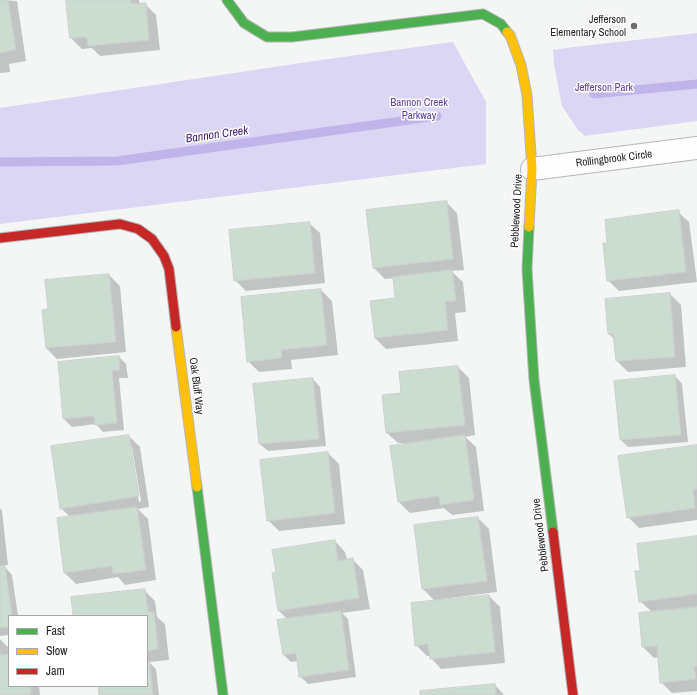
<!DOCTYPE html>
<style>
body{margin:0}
#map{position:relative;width:697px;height:695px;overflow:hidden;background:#f3f6f4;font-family:"Archivo Narrow",sans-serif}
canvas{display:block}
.legend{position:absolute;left:8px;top:615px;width:140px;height:72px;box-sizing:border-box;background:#fff;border:1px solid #a7a8a8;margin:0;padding:5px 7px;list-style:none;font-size:12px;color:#242625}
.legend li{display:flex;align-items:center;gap:8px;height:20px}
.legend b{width:20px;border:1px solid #a7a8a8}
</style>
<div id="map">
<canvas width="697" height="695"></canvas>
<ul class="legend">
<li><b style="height:5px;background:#4caf50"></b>Fast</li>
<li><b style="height:5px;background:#ffc107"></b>Slow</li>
<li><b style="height:5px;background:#c62828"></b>Jam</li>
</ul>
</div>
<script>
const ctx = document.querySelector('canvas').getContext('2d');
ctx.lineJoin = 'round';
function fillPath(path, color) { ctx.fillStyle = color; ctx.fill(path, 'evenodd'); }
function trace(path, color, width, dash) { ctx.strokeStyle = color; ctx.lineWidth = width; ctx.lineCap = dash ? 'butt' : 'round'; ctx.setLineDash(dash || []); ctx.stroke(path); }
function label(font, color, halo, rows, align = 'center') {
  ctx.font = font + ' "Archivo Narrow",sans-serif'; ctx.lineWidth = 3; ctx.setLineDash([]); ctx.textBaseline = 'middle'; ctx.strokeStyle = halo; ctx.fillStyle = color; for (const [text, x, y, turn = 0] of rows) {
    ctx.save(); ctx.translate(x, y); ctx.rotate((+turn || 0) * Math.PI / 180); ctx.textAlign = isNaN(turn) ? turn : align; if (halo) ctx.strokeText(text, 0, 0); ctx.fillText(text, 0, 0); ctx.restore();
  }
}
const green = new Path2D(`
 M 697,33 L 697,121 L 585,136 L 578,130 L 562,106 L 554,65 L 553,50 L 574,47 Z
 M 453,42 L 486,102 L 486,164 L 0,224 L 0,108 L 321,60 Z`);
const shadow = new Path2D(`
 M 0,0 L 17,1 L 26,61 L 9,64 L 10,72 L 0,73 Z
 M 67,0 L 139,0 L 140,5 L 145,4 L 156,15 L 160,50 L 100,56 L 92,48 L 82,49 L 71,38 Z
 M 446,202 L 457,213 L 464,270 L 451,271 L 463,282 L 466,312 L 455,313 L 458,341 L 386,349 L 375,338 L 371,302 L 396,299 L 394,278 L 385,279 L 374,268 L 367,210 Z
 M 678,212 L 689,222 L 697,282 L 619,291 L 608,280 L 609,244 Z
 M 309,223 L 320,233 L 325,283 L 246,291 L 235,280 Z
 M 109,275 L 120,286 L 126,352 L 57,359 L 46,348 L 49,310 Z
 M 321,290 L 332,301 L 338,355 L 291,360 L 292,369 L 259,372 L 248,361 Z
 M 670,294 L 681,305 L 686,367 L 628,372 L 617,361 L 615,340 L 609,334 Z
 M 119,357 L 126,364 L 128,378 L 119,378 L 124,430 L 103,432 L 96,424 L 72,427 L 64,419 L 59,363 Z
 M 458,367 L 469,378 L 475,435 L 465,437 L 476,447 L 484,511 L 452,515 L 444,508 L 410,513 L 399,502 L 404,443 L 398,443 L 387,433 L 402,394 Z
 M 675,376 L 682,384 L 688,442 L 628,447 L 621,440 Z
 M 313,379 L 320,387 L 326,446 L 268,451 L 260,444 Z
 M 129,436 L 140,447 L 149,507 L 138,509 L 148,519 L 156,580 L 125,585 L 118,577 L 76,584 L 65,573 L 70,517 L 61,508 ZM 130,447 L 132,447 L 141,501 L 139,502 Z
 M 697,446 L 697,520 L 639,528 L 628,517 Z
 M 328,453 L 339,464 L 345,524 L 279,531 L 268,520 Z
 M 0,508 L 2,511 L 8,565 L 0,566 Z
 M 478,518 L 489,529 L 497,592 L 442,599 L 442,601 L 489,596 L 500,607 L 505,663 L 441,669 L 431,658 L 430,656 L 427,656 L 416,645 L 435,601 L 423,589 Z
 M 697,537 L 697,691 L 672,693 L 661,682 L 659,657 L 654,658 L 643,647 L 640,614 L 652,612 L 640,601 L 641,571 Z
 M 335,541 L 345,552 L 347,560 L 352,559 L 363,570 L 370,609 L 342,613 L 348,619 L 356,677 L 308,684 L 300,676 L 298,661 L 291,662 L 284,655 L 279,621 L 287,619 L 279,611 L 277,573 Z
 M 5,567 L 12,575 L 18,616 L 9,616 L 9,635 L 0,636 L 0,568 Z
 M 144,590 L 155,601 L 157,617 L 165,624 L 169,660 L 149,662 L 156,669 L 159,695 L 100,695 L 99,686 L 147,686 L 147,616 L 74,616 Z
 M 0,639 L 9,648 L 9,686 L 39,686 L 40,695 L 0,695 Z
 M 495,685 L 504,695 L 421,695 Z`);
const stream = new Path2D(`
 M 594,94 L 697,84
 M 0,162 L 117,161 L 437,116`);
const building = new Path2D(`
 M 0,0 L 8,0 L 16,50 L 0,53 Z
 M 66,0 L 130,0 L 131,4 L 146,3 L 149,40 L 88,46 L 87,37 L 70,38 Z
 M 447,201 L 453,259 L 373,268 L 366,210 Z
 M 679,210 L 686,272 L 607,281 L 603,243 L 607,243 L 605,220 Z
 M 310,222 L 315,273 L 234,281 L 229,230 Z
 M 452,270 L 456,301 L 445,302 L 448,330 L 375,338 L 370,301 L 395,298 L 393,277 Z
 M 109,274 L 116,342 L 46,348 L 42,310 L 48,309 L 45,280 Z
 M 321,289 L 327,345 L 281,350 L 282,358 L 247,362 L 241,297 Z
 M 670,293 L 675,357 L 616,361 L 613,334 L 608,334 L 605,299 Z
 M 119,356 L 120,370 L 112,371 L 117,423 L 95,425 L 94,416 L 63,419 L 58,362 Z
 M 458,366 L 465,425 L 386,433 L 382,395 L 401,393 L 399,372 Z
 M 675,375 L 681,435 L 620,440 L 614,381 Z
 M 313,378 L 319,439 L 259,444 L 253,384 Z
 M 129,435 L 139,496 L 60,509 L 51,446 Z
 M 465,435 L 474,500 L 440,505 L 439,496 L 398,502 L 390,446 Z
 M 697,445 L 697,489 L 693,489 L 695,508 L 627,518 L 618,456 Z
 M 328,452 L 335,513 L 267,521 L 260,460 Z
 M 137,507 L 146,570 L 113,574 L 112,566 L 64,573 L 57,518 Z
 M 478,517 L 487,581 L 422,589 L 414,525 Z
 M 697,536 L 697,594 L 639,602 L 635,571 L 640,571 L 637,544 Z
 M 335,540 L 338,561 L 353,558 L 359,598 L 278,611 L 272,573 L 276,572 L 272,550 Z
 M 5,566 L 12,616 L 9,616 L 9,627 L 0,628 L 0,567 Z
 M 145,589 L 148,612 L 154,612 L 158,649 L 147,651 L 147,616 L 73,616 L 71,597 Z
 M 489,595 L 495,652 L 430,659 L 428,644 L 415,646 L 411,603 Z
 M 697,607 L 697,666 L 694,666 L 696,679 L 660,683 L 657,646 L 642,647 L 639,613 Z
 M 341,611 L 349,670 L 299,677 L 296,653 L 283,655 L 277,620 Z
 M 0,650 L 1,655 L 9,654 L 9,686 L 30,686 L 31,694 L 22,695 L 0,695 Z
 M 147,661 L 149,661 L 153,695 L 99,695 L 98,686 L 147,686 Z
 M 495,684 L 496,695 L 420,695 L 420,691 Z`);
const street = new Path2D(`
 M 532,169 L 697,148`);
const fast = new Path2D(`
 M 227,0 L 244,23 L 267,37 L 292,37 L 483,14 L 501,24 L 507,32
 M 529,227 L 527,269 L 534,380 L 553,532
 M 197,487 L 223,695`);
const slow = new Path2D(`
 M 507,32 L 510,35 L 521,65 L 527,95 L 532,169 L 529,227
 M 176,327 L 197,487`);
const jam = new Path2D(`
 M 0,238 L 120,224 L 138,229 L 152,239 L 164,256 L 169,269 L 176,327
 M 553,532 L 573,695`);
const markers = [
 [634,26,4,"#6c6f6d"]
];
const poiNames = [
 ["Jefferson",626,20],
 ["Elementary School",626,33]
];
const parkNames = [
 ["Jefferson Park",604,88],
 ["Bannon Creek",419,103],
 ["Parkway",419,116]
];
const streetNames = [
 ["Rollingbrook Circle",614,159,-7],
 ["Pebblewood Drive",517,211,-87],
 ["Oak Bluff Way",196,386,83],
 ["Pebblewood Drive",541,535,-97]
];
const waterNames = [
 ["Bannon Creek",217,135,-8]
];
fillPath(green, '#dbd6f4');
fillPath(shadow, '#0003');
trace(stream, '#c1b4eb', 9);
fillPath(building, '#cbdcd0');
trace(building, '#cccfce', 1);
trace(street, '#b3b6b4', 24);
trace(fast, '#b3b6b4', 11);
trace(slow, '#b3b6b4', 11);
trace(jam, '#b3b6b4', 11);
trace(street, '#fdfefd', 22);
trace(fast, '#4caf50', 9);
trace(slow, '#ffc107', 9);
trace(jam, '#c62828', 9);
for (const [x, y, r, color] of markers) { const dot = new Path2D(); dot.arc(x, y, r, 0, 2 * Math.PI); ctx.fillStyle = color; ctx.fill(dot); trace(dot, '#fff', 1.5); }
label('11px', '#242625', '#fff', poiNames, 'right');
label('11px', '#5e3f9c', '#fff', parkNames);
label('11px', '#242625', '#fff', streetNames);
label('italic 12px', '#3f1b78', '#fff', waterNames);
</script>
